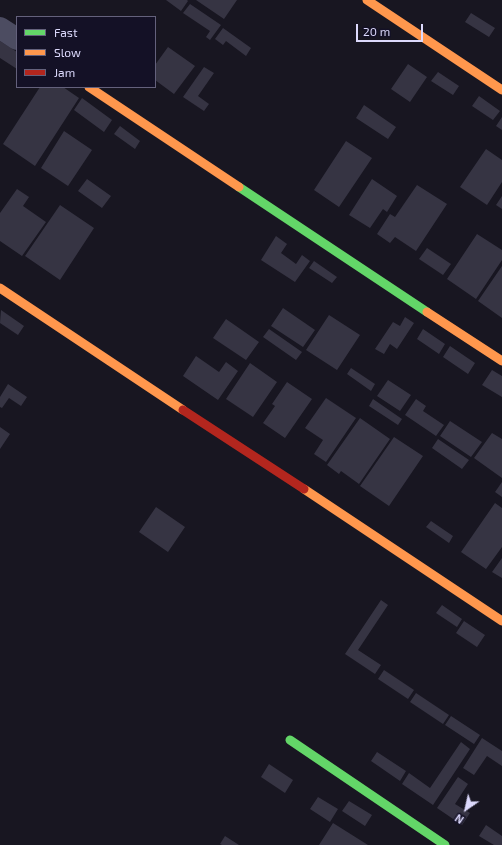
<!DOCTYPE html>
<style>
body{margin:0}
#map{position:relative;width:502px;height:845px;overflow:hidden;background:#181621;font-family:"Exo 2",sans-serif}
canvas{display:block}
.legend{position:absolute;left:16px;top:16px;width:140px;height:72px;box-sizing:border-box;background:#141126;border:1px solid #64617c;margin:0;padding:5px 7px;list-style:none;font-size:12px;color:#dcd9fc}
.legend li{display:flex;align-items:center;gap:8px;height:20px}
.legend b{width:20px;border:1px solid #64617c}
.north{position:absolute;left:446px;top:789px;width:40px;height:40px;-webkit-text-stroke:3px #141126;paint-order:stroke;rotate:214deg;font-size:11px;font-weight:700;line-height:16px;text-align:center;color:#dcd9fc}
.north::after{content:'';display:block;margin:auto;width:14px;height:18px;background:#dcd9fc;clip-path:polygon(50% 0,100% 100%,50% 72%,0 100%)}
.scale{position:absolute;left:356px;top:24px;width:67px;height:18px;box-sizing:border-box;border:2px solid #dcd9fc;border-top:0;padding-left:5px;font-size:12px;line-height:14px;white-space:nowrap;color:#dcd9fc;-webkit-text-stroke:3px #141126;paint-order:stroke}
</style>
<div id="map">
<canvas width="502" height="845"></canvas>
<ul class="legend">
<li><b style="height:5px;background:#63d668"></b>Fast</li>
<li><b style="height:5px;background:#ff974d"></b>Slow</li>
<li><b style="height:5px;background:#b3261e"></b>Jam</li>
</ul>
<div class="north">N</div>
<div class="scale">20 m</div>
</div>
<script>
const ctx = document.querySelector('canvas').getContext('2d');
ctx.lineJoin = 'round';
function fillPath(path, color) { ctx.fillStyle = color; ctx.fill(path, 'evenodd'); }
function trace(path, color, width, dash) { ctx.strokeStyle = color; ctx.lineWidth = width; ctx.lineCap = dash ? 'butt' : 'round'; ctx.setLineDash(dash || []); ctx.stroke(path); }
const building = new Path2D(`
 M 166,0 L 187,0 L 188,1 L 181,11 Z
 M 196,0 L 237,0 L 224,19 Z
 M 190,4 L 221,25 L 210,40 L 206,37 L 210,31 L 183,13 Z
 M 471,13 L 495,28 L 489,37 L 465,22 Z
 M 223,28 L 251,48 L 246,56 L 226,41 L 223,45 L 215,39 Z
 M 0,41 L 17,52 L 17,69 L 0,58 Z
 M 168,47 L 195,66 L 174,94 L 155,80 L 155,65 Z
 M 408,64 L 427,77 L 410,102 L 391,89 Z
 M 204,67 L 214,73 L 198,96 L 209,104 L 204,111 L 183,97 Z
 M 438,72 L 459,86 L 453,95 L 431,81 Z
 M 40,87 L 63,87 L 79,98 L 35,166 L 3,144 Z
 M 479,96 L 500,111 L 493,120 L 472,106 Z
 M 82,98 L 112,120 L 104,132 L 74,110 Z
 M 364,105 L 396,127 L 388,139 L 356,118 Z
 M 502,117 L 502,130 L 496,126 Z
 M 120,126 L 140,141 L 135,149 L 114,134 Z
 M 64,131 L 92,150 L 68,186 L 41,168 Z
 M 346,141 L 372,158 L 339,207 L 314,190 Z
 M 486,149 L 502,160 L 502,182 L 487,205 L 460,187 Z
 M 87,179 L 111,196 L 102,208 L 78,191 Z
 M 372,179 L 397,196 L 387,212 L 383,209 L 370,228 L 349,215 Z
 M 417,185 L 447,204 L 416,251 L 395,237 L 390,243 L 377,234 L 390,214 L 395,217 Z
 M 17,189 L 29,197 L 23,206 L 46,222 L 22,256 L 0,241 L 0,213 Z
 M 502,196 L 502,209 L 496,205 Z
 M 60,205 L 94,228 L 60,280 L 25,256 Z
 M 477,234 L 502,250 L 502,260 L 476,299 L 447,279 Z
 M 276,236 L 287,244 L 281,253 L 296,264 L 302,255 L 310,261 L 295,282 L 261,260 Z
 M 427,248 L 451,264 L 443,275 L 419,259 Z
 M 314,261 L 337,277 L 332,283 L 309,268 Z
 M 502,266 L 502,318 L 478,301 Z
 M 283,308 L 315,330 L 303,347 L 271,326 Z
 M 1,310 L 24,326 L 18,335 L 0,323 Z
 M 329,315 L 360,335 L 337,370 L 306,350 Z
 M 405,317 L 414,323 L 397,349 L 390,344 L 384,354 L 375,349 L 393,322 L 400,326 Z
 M 226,319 L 259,342 L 246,360 L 213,338 Z
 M 269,329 L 302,352 L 296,360 L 263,337 Z
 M 423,329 L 445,344 L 439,354 L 417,339 Z
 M 450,346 L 475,363 L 468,374 L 443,357 Z
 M 196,356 L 219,372 L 226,362 L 238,371 L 218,400 L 183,376 Z
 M 250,363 L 277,382 L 253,417 L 226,399 Z
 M 351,368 L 375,384 L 371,391 L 347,374 Z
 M 492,370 L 502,376 L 502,397 L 482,385 Z
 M 388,380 L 411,395 L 400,411 L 377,396 Z
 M 287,382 L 312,399 L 285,438 L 263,423 L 275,406 L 272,404 Z
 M 8,384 L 27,397 L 21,406 L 9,398 L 2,408 L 0,407 L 0,397 Z
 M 326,398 L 356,418 L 326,462 L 314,454 L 323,440 L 305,428 Z
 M 373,399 L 402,419 L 398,425 L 369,406 Z
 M 416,399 L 426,406 L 423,411 L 444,425 L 436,436 L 405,415 Z
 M 360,418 L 390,439 L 359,484 L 341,471 L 339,474 L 327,465 Z
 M 450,421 L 482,442 L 471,457 L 440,436 Z
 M 0,427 L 10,434 L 0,449 Z
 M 492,433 L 502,439 L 502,478 L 474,458 Z
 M 394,437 L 423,456 L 389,506 L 360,486 Z
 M 438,439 L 469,460 L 462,469 L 432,448 Z
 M 502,482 L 502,497 L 495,492 Z
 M 495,503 L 502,508 L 502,547 L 486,569 L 461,552 Z
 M 156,507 L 185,527 L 168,552 L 139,532 Z
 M 431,521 L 453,536 L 449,543 L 426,527 Z
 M 502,558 L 502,578 L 492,572 Z
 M 381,600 L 388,605 L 358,650 L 381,665 L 375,674 L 345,654 Z
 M 442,605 L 462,619 L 457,627 L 436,613 Z
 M 464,621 L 485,635 L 477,647 L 456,633 Z
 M 384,670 L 414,690 L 408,699 L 378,679 Z
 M 416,693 L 449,715 L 443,724 L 410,702 Z
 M 451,716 L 480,735 L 474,744 L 445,725 Z
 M 482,738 L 502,751 L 502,766 L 487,756 L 474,775 L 463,768 Z
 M 461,742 L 470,749 L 433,805 L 402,784 L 409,773 L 430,788 Z
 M 377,752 L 406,771 L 400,781 L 371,761 Z
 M 269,764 L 293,780 L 285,793 L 261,777 Z
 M 458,777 L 468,784 L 455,804 L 470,813 L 462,825 L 437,808 Z
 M 318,797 L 338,809 L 330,822 L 310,809 Z
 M 349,801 L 372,815 L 365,826 L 342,811 Z
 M 333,823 L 368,845 L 319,845 Z
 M 486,825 L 502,836 L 502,845 L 494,845 L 479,836 Z
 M 225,836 L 239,845 L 222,845 L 220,844 Z`);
const street = new Path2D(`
 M 0,28 L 17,39`);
const fast = new Path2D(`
 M 239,187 L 427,312
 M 290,740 L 445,845`);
const slow = new Path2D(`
 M 367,0 L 502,90
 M 89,87 L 239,187
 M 0,288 L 183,410
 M 427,312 L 502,361
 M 304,489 L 502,621`);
const jam = new Path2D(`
 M 183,410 L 304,489`);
fillPath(building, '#363443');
trace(street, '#4c4c61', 22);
trace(fast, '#63d668', 9);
trace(slow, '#ff974d', 9);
trace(jam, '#b3261e', 9);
</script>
